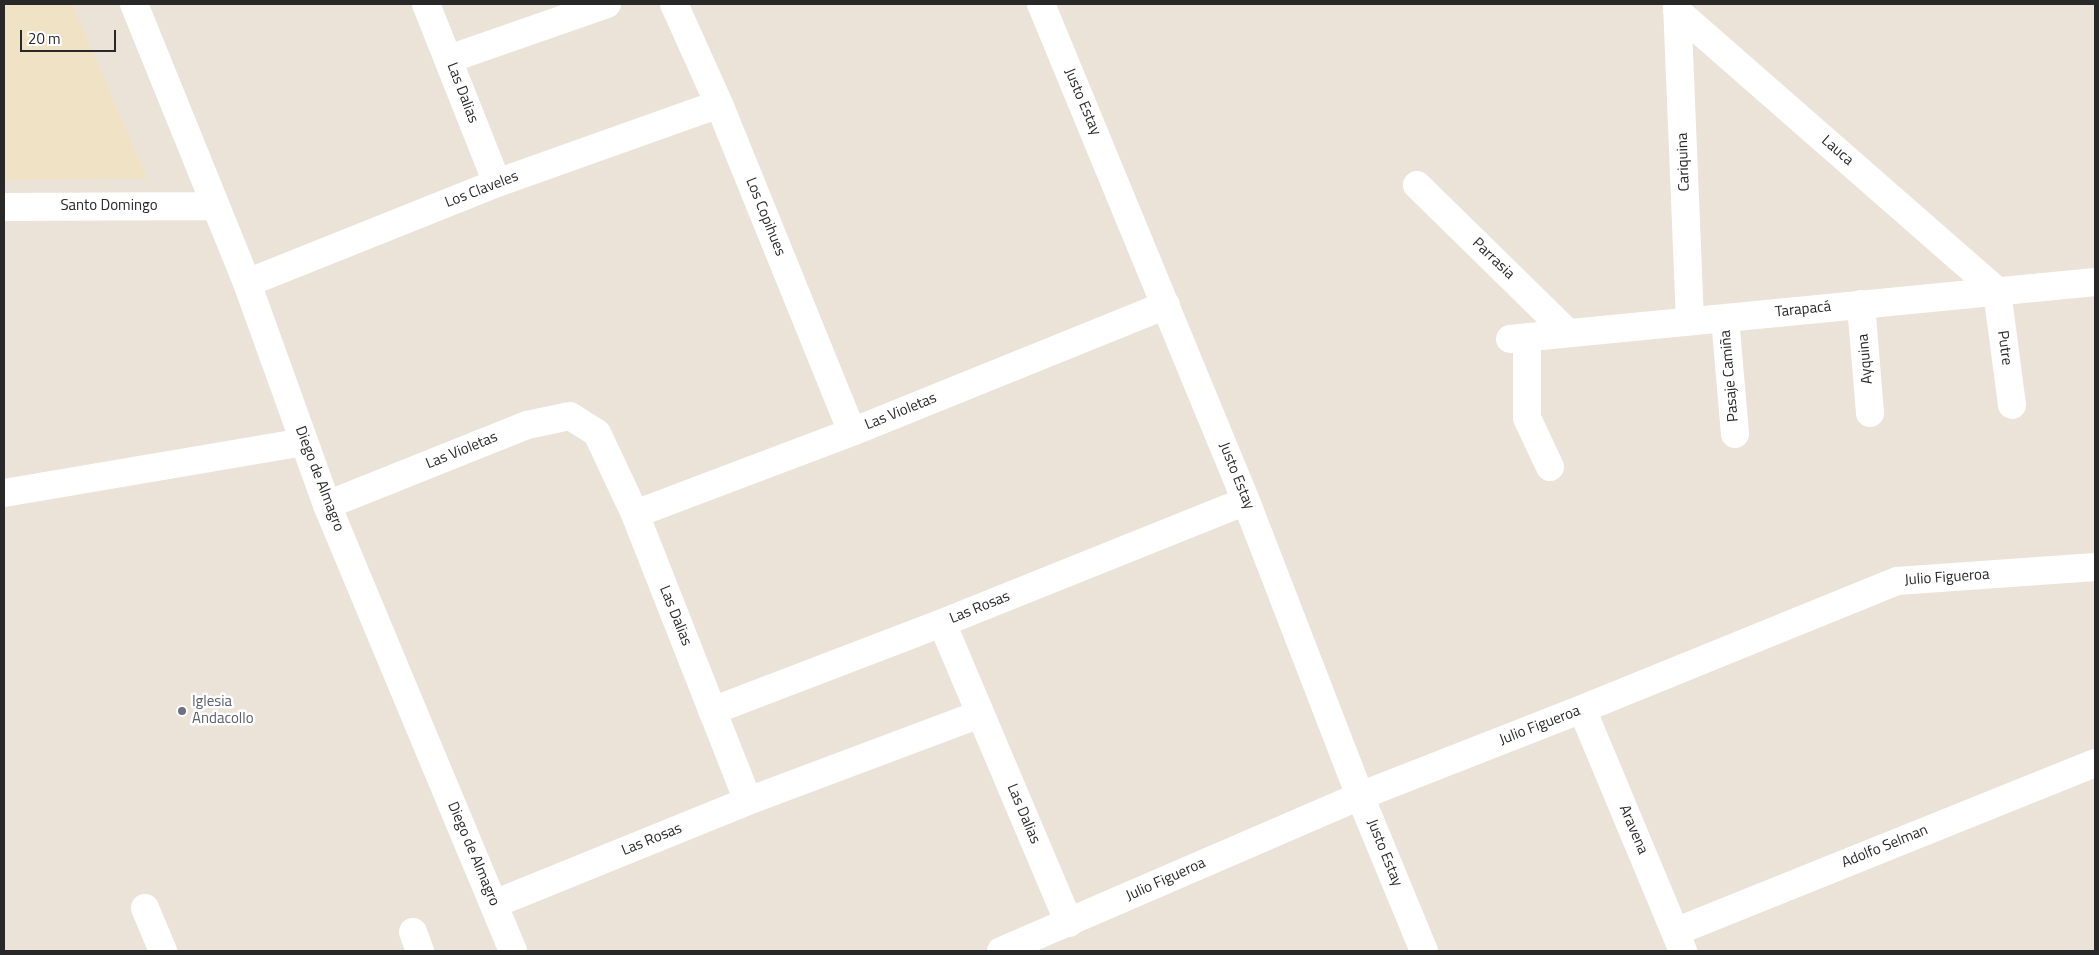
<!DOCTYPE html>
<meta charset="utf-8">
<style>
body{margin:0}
#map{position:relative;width:2099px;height:955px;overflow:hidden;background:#ece3d8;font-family:"Titillium Web",sans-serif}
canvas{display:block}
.frame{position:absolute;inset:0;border:5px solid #282828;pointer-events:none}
.scale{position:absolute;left:20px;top:30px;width:96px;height:22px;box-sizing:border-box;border:2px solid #282828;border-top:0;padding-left:6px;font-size:15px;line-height:18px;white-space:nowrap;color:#282828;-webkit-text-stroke:4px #fff;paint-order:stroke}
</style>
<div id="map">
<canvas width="2099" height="955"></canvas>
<div class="frame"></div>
<div class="scale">20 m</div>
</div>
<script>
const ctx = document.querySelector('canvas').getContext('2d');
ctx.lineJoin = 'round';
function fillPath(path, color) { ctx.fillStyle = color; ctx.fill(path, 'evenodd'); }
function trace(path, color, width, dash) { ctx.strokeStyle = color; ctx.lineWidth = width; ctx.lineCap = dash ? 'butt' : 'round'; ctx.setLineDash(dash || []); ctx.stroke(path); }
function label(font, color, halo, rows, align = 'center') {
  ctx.font = font + ' "Titillium Web",sans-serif'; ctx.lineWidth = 5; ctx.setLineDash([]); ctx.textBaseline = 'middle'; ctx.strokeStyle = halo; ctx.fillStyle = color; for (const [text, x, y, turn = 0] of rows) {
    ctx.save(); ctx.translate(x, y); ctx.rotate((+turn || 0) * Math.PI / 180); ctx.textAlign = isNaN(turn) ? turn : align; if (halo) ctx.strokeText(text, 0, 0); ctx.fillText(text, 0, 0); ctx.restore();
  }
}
const education = new Path2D(`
 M 4,4 L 72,4 L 147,178 L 4,180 Z`);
const street = new Path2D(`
 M 426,4 L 497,183
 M 674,4 L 719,104 L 852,432
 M 1041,4 L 1246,501 L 1360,796 L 1424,951
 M 1677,4 L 1690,321
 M 1677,11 L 1997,291 L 2012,405
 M 449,59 L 607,4
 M 1417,185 L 1568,333
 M 247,283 L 497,183 L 719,104
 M 1861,304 L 1870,413
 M 1725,318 L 1735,434
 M 1527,337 L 1527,418 L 1550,467
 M 1510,339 L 2095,282
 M 4,493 L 304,442
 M 327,505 L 527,425 L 570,416 L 597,433 L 635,514 L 748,801
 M 635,514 L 852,432 L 1166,305
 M 942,623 L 1069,923
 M 1582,709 L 1683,951
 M 712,711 L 942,623 L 1246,501
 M 494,904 L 748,801 L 980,714
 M 145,908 L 163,951
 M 413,932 L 420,951
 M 1675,932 L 2095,763
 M 1001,951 L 1360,796 L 1582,709 L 1897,581 L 2095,567`);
const secondary = new Path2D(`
 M 134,4 L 247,283 L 327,505 L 513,951
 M 4,207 L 215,206`);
const markers = [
 [182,711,5,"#6b7280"]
];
const streetNames = [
 ["Las Dalias",462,93,69],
 ["Justo Estay",1082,102,67],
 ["Lauca",1837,151,41],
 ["Cariquina",1684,162,-92],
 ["Los Claveles",482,190,-21],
 ["Santo Domingo",109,206],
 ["Los Copihues",765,217,68],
 ["Parrasia",1493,259,44],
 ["Tarapacá",1803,310,-6],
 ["Putre",2004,348,82],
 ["Ayquina",1866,359,-95],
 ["Pasaje Camiña",1730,376,-95],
 ["Las Violetas",901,412,-22],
 ["Las Violetas",462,451,-22],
 ["Justo Estay",1236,476,68],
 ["Diego de Almagro",319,479,69],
 ["Julio Figueroa",1947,578,-4],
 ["Las Rosas",980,608,-22],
 ["Las Dalias",675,616,68],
 ["Julio Figueroa",1540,726,-21],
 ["Las Dalias",1023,814,67],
 ["Aravena",1633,830,67],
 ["Las Rosas",652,840,-22],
 ["Adolfo Selman",1885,847,-22],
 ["Justo Estay",1384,853,68],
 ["Diego de Almagro",473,854,67],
 ["Julio Figueroa",1166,880,-24]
];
const worshipNames = [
 ["Iglesia",192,702],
 ["Andacollo",192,719]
];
fillPath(education, '#f0e2c5');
trace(street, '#fff', 28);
trace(secondary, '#fff', 28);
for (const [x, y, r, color] of markers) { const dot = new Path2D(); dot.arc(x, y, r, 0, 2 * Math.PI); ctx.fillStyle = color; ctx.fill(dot); trace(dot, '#fff', 2); }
label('15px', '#282828', '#fff', streetNames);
label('15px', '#5b616d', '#fff', worshipNames, 'left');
</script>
